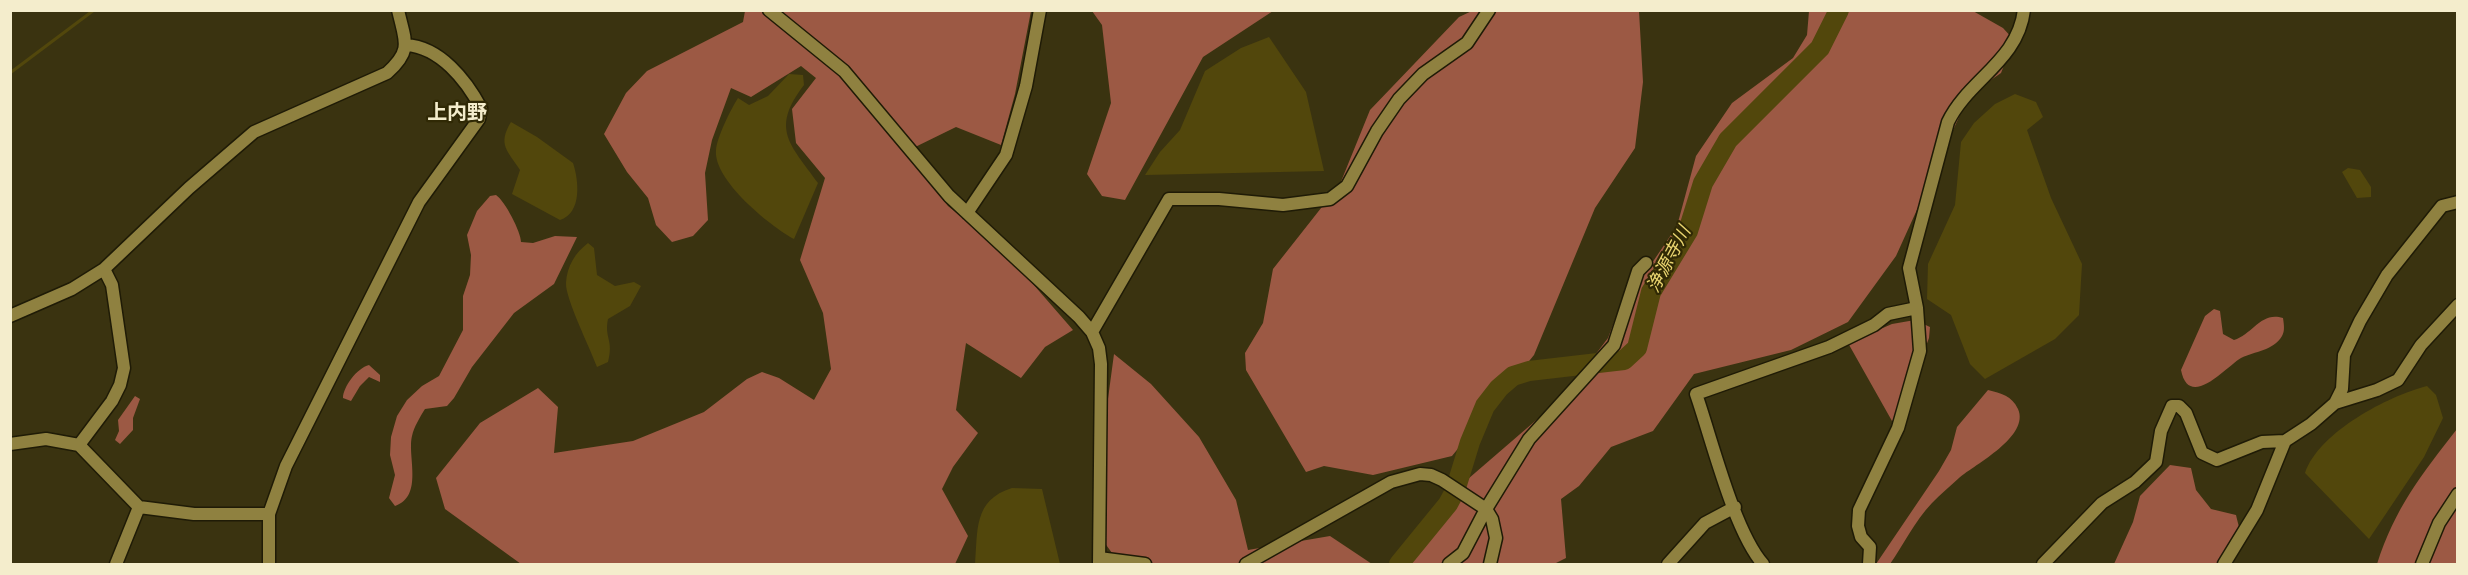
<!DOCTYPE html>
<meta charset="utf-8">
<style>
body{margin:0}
#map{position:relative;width:2468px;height:575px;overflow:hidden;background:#3a3310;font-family:"Nunito Sans",sans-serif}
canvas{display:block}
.frame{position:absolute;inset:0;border:12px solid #f4edcc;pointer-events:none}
</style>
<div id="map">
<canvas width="2468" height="575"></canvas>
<div class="frame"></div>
</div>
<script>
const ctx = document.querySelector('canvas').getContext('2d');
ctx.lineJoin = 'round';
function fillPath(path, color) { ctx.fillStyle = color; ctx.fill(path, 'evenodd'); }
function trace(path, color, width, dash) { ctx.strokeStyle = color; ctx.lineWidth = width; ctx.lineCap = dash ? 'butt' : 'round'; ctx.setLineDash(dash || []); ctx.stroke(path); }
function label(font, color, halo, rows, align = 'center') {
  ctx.font = font + ' "Nunito Sans","Noto Sans JP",sans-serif'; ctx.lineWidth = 4.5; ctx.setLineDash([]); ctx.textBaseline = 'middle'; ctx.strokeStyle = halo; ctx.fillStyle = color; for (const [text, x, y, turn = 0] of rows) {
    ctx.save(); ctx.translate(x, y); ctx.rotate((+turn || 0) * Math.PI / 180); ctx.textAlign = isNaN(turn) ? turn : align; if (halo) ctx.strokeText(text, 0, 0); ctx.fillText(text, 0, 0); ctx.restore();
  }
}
const forest = new Path2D(`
 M 1474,10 L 1639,11 L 1643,82 L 1635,148 L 1595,208 L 1534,355 L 1452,456 L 1373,475 L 1324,466 L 1306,472 L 1246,370 L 1245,353 L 1263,323 L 1273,269 L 1340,184 L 1370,110 L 1459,17 Z
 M 745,11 L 1031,11 L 1015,94 L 1001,145 L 956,127 L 905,152 L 948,206 L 1006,253 L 1073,330 L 1045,347 L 1021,378 L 966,343 L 956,410 L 978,433 L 953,467 L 942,489 L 968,536 L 955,564 L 521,564 L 445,509 L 436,478 L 480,423 L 538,388 L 558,407 L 554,453 L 633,441 L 704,412 L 747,379 L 762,372 L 779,378 L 814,400 L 831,369 L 823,313 L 800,260 L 825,178 L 796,143 L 792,109 L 816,78 L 801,66 L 751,97 L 731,88 L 712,140 L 705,173 L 708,220 L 693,236 L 672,242 L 656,225 L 648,198 L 627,172 L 604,134 L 626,93 L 647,71 L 743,22 Z
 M 1092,11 L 1273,11 L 1203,57 L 1125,200 L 1102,196 L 1087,174 L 1111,103 L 1102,25 Z
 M 1809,11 L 1973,11 L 2003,28 L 2014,40 L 2001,73 L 1969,95 L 1896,256 L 1848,322 L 1791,350 L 1694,374 L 1653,431 L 1611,447 L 1579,486 L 1561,499 L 1566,558 L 1554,564 L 1409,564 L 1439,504 L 1563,397 L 1608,338 L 1624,295 L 1650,266 L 1677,226 L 1696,156 L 1732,103 L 1793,58 L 1807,35 Z
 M 496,195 C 505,201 521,232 521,242 L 533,243 L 555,236 L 577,237 L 554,284 L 514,313 L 472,367 L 454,398 L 447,406 L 425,409 C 420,417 414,427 412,436 C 407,456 424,496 395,506 L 389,498 L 395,475 L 390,455 L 391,437 L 397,416 L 407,400 L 422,386 L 439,376 L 463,330 L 463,296 L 470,275 L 471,255 L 467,235 L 477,211 L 490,196 Z
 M 2214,309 L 2220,311 L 2223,334 L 2234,340 C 2253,334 2261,311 2283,318 C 2284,325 2285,331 2282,336 C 2273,351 2255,351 2241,358 C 2227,366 2189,411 2181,370 L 2205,316 Z
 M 1915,320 L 1930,327 L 1929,338 L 1899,417 L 1892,421 L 1848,343 L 1892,324 Z
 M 1114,354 L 1151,384 L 1199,437 L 1236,500 L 1248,550 L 1330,536 L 1372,564 L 1120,564 L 1104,542 L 1098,473 Z
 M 369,365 L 380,375 L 380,382 L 369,377 L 360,386 L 351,401 L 343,398 C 343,387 357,368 369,365 Z
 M 1988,390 C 2001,393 2012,396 2018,409 C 2030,436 1976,464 1959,478 C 1950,486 1940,495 1932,503 C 1914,522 1904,544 1890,564 L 1876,564 L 1939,471 L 1951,450 L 1957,427 Z
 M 135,396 L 140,399 L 133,418 L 133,430 L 120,444 L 115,440 L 119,431 L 118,420 Z
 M 2457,429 L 2457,564 L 2377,564 C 2395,508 2421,475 2457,429 Z
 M 2170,465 L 2191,468 L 2196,490 L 2211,509 L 2236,515 C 2241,537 2248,546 2230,564 L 2114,564 L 2133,522 L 2140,496 Z`);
const water = new Path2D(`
 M 1269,37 L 1306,92 L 1324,171 L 1145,175 L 1160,152 L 1180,130 L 1205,71 L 1241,48 Z
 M 789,74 L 803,75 L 804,85 C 770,129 790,144 818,183 L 794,239 C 770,226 713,180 716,150 C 717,137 731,109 738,98 L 749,105 L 768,96 Z
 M 2015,94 L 2036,102 L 2043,117 L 2027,130 L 2051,198 L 2082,264 L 2079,315 L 2055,339 L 1985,379 L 1970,364 L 1951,315 L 1927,299 L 1928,264 L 1955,205 L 1961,142 L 1974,123 L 1995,104 Z
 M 511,122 L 537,137 L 573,163 C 579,181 582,213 560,220 L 512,194 L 520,170 C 508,151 497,145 511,122 Z
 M 2348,168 L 2360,170 L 2371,187 L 2371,197 L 2357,198 L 2342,172 Z
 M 588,243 L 594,248 L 597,275 L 615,286 L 634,282 L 641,286 L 630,306 L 608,319 C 604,338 614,340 608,362 L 597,367 C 591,350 565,298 566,283 C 567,266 575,253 588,243 Z
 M 2427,386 L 2436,395 L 2443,418 L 2424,457 L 2369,539 L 2305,473 C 2319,432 2388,396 2427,386 Z
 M 1012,488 L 1042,489 L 1060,564 L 975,564 C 978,531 973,500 1012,488 Z`);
const stream = new Path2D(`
 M 10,73 L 94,10`);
const river = new Path2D(`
 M 1399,564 L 1448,504 L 1455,491 L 1470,442 L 1485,406 L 1499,388 L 1513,376 L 1529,371 L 1624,360 L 1637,348 L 1651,292 L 1688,231 L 1703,183 L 1728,140 L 1820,48 L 1839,10`);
const minor = new Path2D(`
 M 769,10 L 844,71 L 949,196 L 1079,317 L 1092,332 L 1099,348 L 1101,364 L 1099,564
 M 967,213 L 1006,155 L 1026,86 L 1040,10
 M 10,316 L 72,289 L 104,269 L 189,188 L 254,132 L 387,73 C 413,50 405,41 398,10
 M 1092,332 L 1169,199 L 1219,199 L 1283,205 L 1330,199 L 1347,186 L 1377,131 L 1399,99 L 1423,74 L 1467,43 L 1489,10
 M 2335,403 L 2377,390 L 2398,380 L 2421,345 L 2458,305
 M 10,444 L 46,439 L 79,445 L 139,507 L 194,514 L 269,514 L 286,466 L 419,202 L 479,119 L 481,108 C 466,80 440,47 406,45
 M 79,445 L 112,401 L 120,385 L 124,368 L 112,285 L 104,269
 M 1099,558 L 1145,564
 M 116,564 L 139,507
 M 269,564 L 269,514
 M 1246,564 L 1391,482 L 1420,474 L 1431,475 L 1442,480 L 1486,509 L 1492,519 L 1496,538 L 1490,564
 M 1449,564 L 1463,553 L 1486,509 L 1529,439 L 1614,345 L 1638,271 L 1646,263
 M 1668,564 L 1705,523 L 1735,507
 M 1763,564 C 1734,531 1712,440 1696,394 L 1829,347 L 1874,325 L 1888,314 L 1917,308
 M 1869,564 L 1870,547 L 1861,537 L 1858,526 L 1859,510 L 1898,428 L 1920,351 L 1917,308 L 1909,268 L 1948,122 C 1968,80 2018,61 2024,10
 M 2043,564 L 2102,503 L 2135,482 L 2156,462 L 2161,431 L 2172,406 L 2179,406 L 2186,413 L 2202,453 L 2217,460 L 2262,442 L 2285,441 L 2311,424 L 2335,403 L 2342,389 L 2344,355 L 2360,321 L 2387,275 L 2442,206 L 2458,202
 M 2224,564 L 2257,510 L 2285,441
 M 2422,564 L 2439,523 L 2458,494`);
const waterNames = [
 ["浄源寺川",1670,260,-62]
];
const quarterNames = [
 ["上内野",457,114]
];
fillPath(forest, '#9c5944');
fillPath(water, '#52470c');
trace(stream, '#52470c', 3);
trace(river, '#52470c', 20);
trace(minor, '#1f1b06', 15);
trace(minor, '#8f8140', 12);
label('italic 18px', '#e9d46f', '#302905', waterNames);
label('bold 20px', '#f4edcc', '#302905', quarterNames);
</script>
